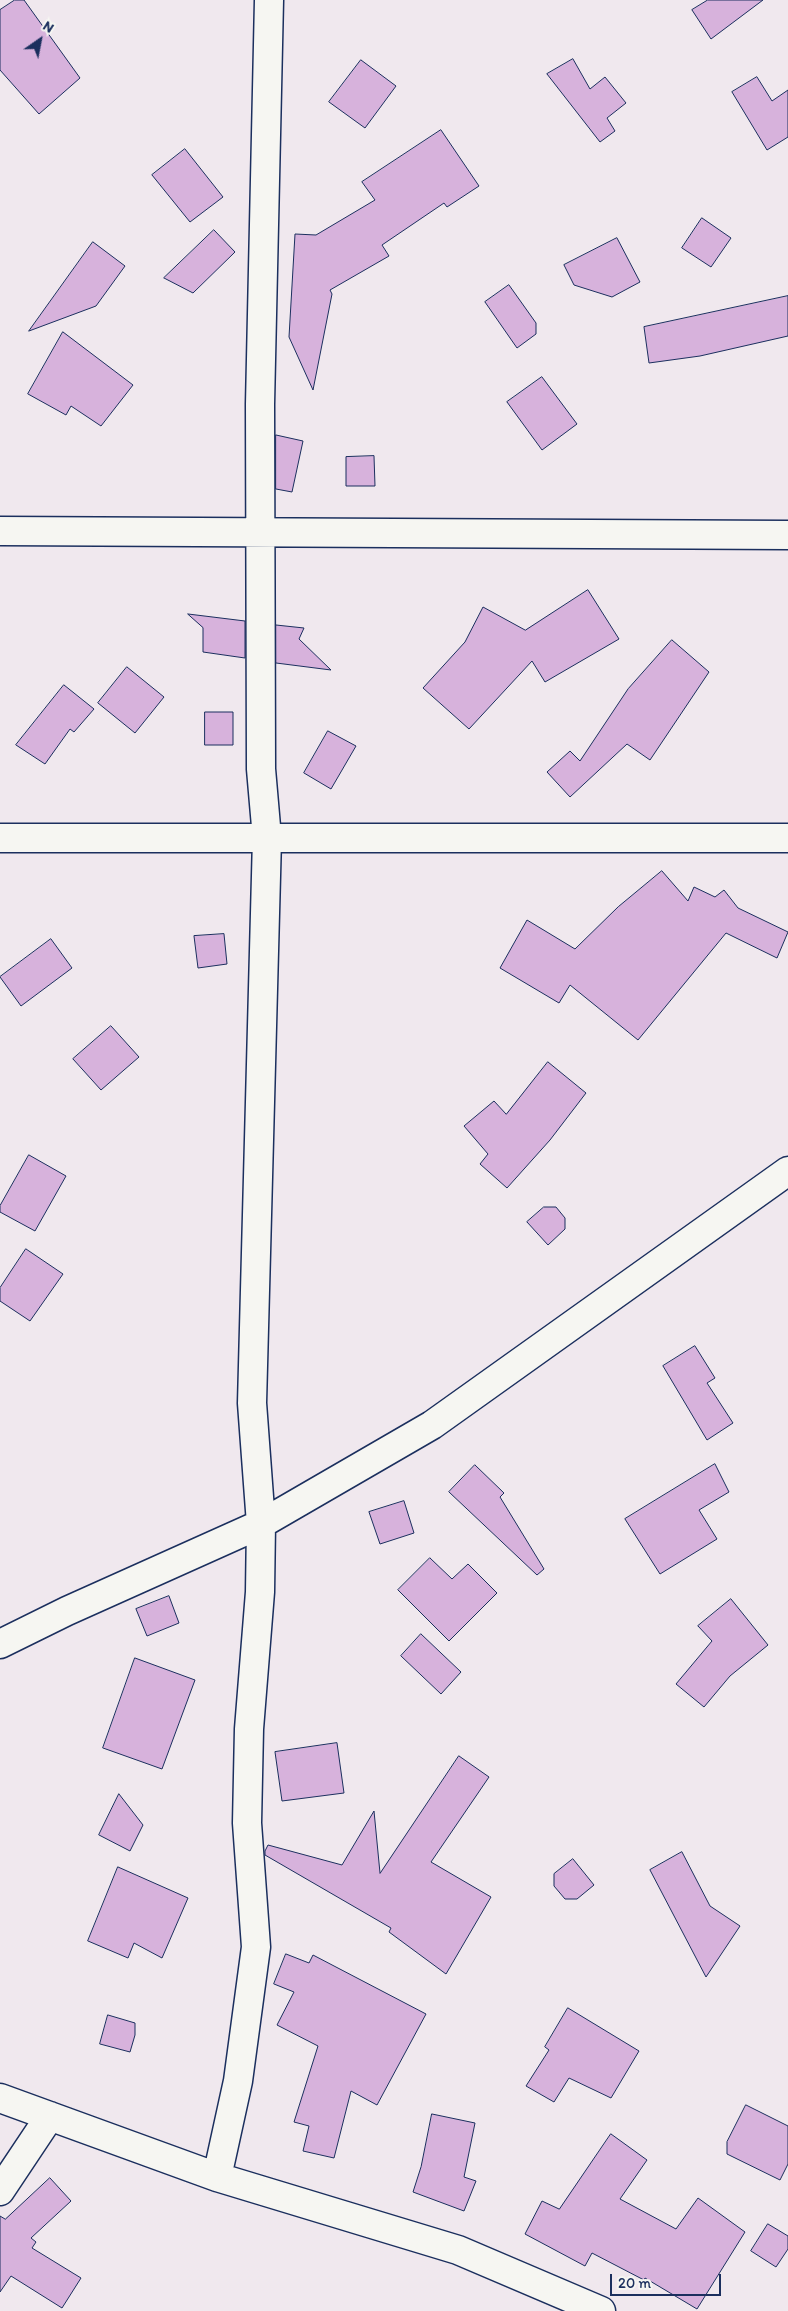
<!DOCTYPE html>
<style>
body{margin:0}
#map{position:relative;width:788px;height:2311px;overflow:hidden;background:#f0e8ee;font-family:Itim,sans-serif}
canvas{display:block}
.north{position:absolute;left:15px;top:15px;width:50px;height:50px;-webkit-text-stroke:4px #f6f6f2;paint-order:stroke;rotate:33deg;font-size:14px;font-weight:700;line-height:20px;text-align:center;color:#1b2f5e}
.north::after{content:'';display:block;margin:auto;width:18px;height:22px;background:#1b2f5e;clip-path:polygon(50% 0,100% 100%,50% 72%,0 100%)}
.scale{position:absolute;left:610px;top:2274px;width:111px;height:22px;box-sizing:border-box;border:2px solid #1b2f5e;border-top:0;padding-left:6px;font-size:15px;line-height:18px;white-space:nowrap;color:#1b2f5e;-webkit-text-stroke:4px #f6f6f2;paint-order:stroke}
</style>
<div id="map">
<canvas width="788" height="2311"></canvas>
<div class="north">N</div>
<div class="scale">20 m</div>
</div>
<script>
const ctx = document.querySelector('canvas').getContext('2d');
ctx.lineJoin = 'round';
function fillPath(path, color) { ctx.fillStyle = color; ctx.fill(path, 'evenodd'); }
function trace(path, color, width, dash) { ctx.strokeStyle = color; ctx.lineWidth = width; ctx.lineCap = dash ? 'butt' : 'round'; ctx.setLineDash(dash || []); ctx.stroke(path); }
const building = new Path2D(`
 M 15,0 L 24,0 L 80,78 L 39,114 L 0,70 L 0,10 Z
 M 708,0 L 763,0 L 711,39 L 692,10 Z
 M 573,59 L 590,89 L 605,77 L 626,103 L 607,118 L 615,131 L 600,142 L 547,74 Z
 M 361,60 L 396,86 L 365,128 L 329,102 Z
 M 757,77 L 772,101 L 788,90 L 788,137 L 767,150 L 732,92 Z
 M 441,130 L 479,186 L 447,207 L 444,203 L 382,245 L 389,256 L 330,290 L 332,294 L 313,390 L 289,337 L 295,234 L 316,235 L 375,200 L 362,182 Z
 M 185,149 L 223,197 L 190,222 L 152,175 Z
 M 702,218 L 731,238 L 711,267 L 682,248 Z
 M 214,230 L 235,252 L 193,293 L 164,278 Z
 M 617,238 L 640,282 L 612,297 L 574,285 L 564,265 Z
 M 93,242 L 125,266 L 96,306 L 29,331 Z
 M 509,285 L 536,323 L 536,334 L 517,348 L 485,302 Z
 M 788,296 L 788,336 L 700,356 L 649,363 L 644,327 Z
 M 63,332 L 133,385 L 101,426 L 71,406 L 66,415 L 28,394 Z
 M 542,377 L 577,424 L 542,450 L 507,402 Z
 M 276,435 L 303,441 L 292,492 L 276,489 Z
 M 374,456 L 375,486 L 346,486 L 346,457 Z
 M 588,590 L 619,639 L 545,682 L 532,661 L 469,729 L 423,688 L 465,642 L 483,607 L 525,630 Z
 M 188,614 L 245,621 L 245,658 L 203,652 L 203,628 Z
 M 276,625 L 304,628 L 299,639 L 331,670 L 276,663 Z
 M 672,640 L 709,672 L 650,760 L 627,744 L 570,797 L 547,772 L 570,751 L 580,761 L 628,689 Z
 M 127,667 L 164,697 L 135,733 L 98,703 Z
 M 64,685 L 94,709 L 74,732 L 70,729 L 45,764 L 16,745 Z
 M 205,712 L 233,712 L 233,745 L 205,745 Z
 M 328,731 L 356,746 L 331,789 L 304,773 Z
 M 662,871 L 688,901 L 694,887 L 715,897 L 724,890 L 738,908 L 788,932 L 777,958 L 726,933 L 638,1040 L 570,985 L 559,1003 L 500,968 L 527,920 L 575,949 L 618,907 Z
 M 224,934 L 227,964 L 198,968 L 194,936 Z
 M 51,939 L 72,968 L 21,1006 L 0,977 Z
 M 111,1026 L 139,1057 L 101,1090 L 73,1059 Z
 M 548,1062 L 586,1093 L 550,1140 L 507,1188 L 480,1164 L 488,1154 L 464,1126 L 494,1101 L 506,1114 Z
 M 29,1155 L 66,1176 L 35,1231 L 0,1212 L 0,1206 Z
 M 544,1207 L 556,1207 L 565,1218 L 565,1229 L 548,1245 L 527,1222 Z
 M 26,1249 L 63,1274 L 30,1321 L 0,1301 L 0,1288 Z
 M 695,1346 L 715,1378 L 707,1383 L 733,1423 L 707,1440 L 663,1366 Z
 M 715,1464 L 729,1492 L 699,1510 L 717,1539 L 660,1574 L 625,1519 Z
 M 475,1465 L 504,1493 L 500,1497 L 544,1569 L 537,1575 L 449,1492 Z
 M 404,1501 L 414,1533 L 380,1544 L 369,1512 Z
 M 430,1558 L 452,1579 L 468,1564 L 497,1593 L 449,1641 L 398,1590 Z
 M 169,1596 L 179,1623 L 147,1636 L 136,1609 Z
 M 731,1599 L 768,1645 L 730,1676 L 704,1707 L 676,1684 L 712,1641 L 698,1626 Z
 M 421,1634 L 461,1672 L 441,1694 L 401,1656 Z
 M 135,1658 L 195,1680 L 162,1769 L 103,1748 Z
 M 337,1743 L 344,1793 L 282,1801 L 275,1752 Z
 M 459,1756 L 489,1777 L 431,1862 L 491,1897 L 446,1974 L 389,1932 L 391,1928 L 265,1855 L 265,1851 L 268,1845 L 342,1865 L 374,1811 L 380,1873 Z
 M 119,1794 L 143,1825 L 130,1851 L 99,1835 Z
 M 682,1852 L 710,1906 L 740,1926 L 706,1977 L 650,1870 Z
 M 573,1859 L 594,1885 L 577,1899 L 565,1899 L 554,1886 L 554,1874 Z
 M 118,1867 L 188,1898 L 162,1958 L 134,1943 L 128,1958 L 88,1941 Z
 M 286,1954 L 309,1963 L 313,1955 L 426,2014 L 377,2105 L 351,2091 L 334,2158 L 303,2151 L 309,2126 L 294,2122 L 318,2046 L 277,2025 L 294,1992 L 274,1984 Z
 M 568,2008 L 639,2051 L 611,2098 L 569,2078 L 554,2102 L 526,2086 L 549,2050 L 545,2047 Z
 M 108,2015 L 135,2023 L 135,2035 L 130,2052 L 100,2044 Z
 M 746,2105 L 788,2126 L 788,2164 L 780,2180 L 727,2154 L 727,2142 Z
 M 432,2114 L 475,2123 L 464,2177 L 476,2181 L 464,2211 L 413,2192 L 421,2167 Z
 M 611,2134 L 647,2160 L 620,2199 L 676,2229 L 698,2198 L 745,2232 L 697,2309 L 645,2278 L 644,2280 L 592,2253 L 585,2266 L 525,2234 L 542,2201 L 559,2209 Z
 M 50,2178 L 71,2201 L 31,2238 L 36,2242 L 32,2248 L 81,2278 L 62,2308 L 11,2276 L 0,2292 L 0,2216 L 5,2219 Z
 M 768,2224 L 788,2236 L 788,2249 L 776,2267 L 751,2251 Z`);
const minor = new Path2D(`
 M 0,531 L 788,535
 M 0,838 L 788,838
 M 0,1644 L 67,1611 L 261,1524 L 432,1425 L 788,1171
 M 0,2098 L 217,2177 L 458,2250 L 601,2311
 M 217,2177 L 238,2081 L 256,1947 L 247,1823 L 249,1729 L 260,1592 L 261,1524 L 252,1403 L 267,838 L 261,769 L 260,404 L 269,0
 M 0,2191 L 50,2116`);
fillPath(building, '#d7b2dc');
trace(building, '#1b2f5e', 1);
trace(minor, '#1b2f5e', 31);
trace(minor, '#f6f6f2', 28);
</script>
